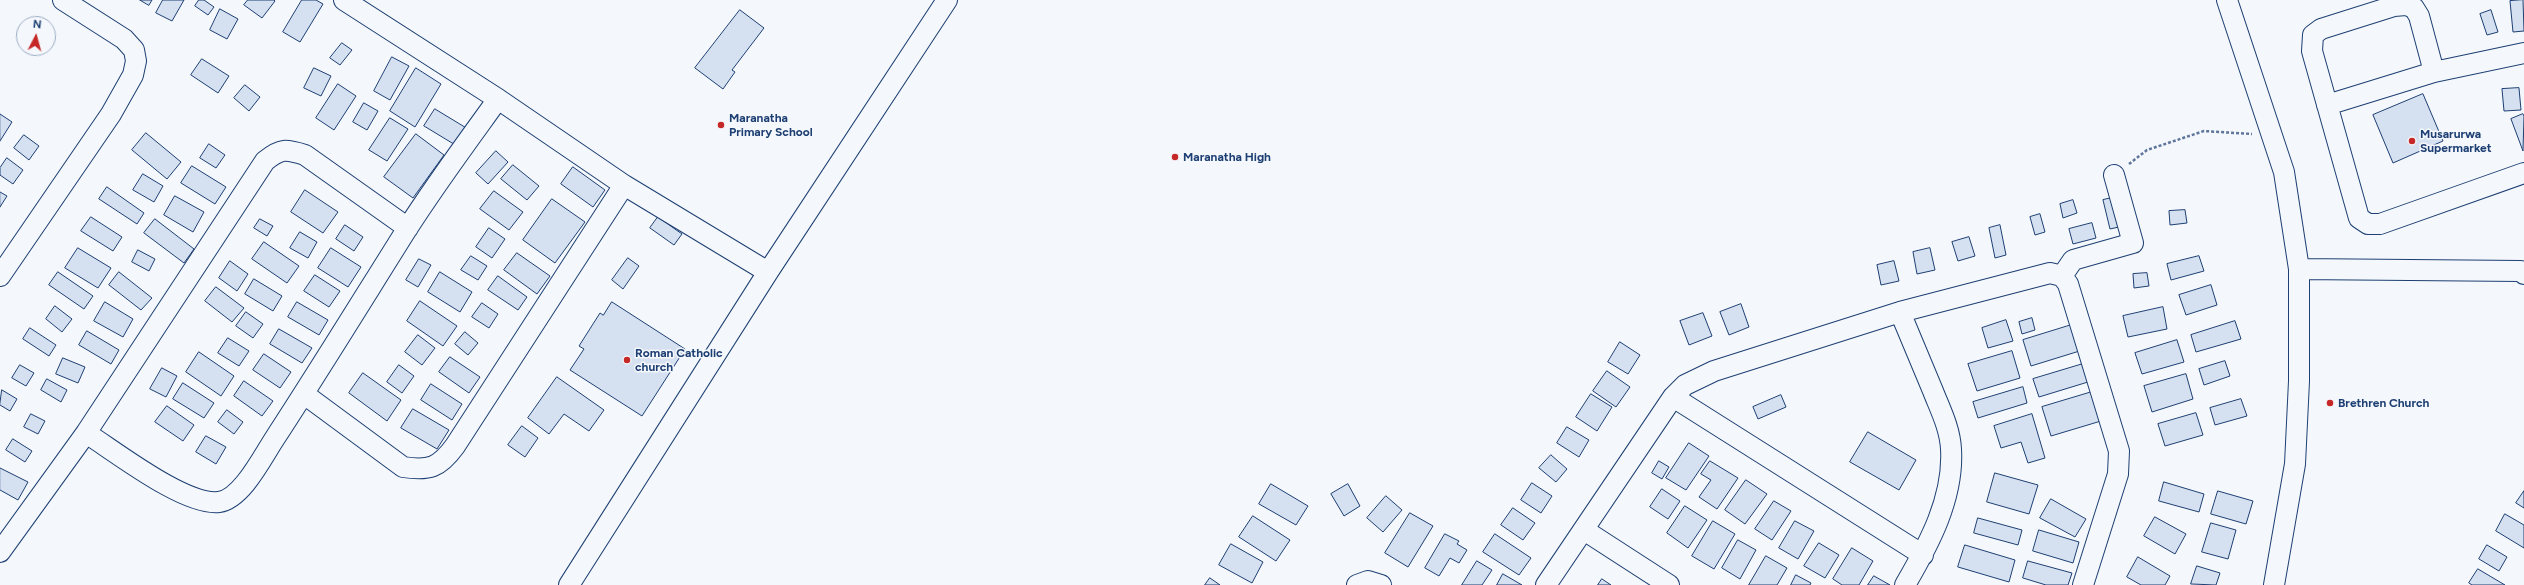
<!DOCTYPE html>
<style>
body{margin:0}
#map{position:relative;width:2524px;height:585px;overflow:hidden;background:#f4f7fb;font-family:Figtree,sans-serif}
canvas{display:block}
.north{position:absolute;left:16px;top:16px;width:40px;height:40px;box-sizing:border-box;background:#f4f7fb;border:1px solid #9eadc5;border-radius:50%;rotate:6deg;font-size:11px;font-weight:700;line-height:16px;text-align:center;color:#1d3f73}
.north::after{content:'';display:block;margin:auto;width:14px;height:18px;background:#c62828;clip-path:polygon(50% 0,100% 100%,50% 72%,0 100%)}
</style>
<div id="map">
<canvas width="2524" height="585"></canvas>
<div class="north">N</div>
</div>
<script>
const ctx = document.querySelector('canvas').getContext('2d');
ctx.lineJoin = 'round';
function fillPath(path, color) { ctx.fillStyle = color; ctx.fill(path, 'evenodd'); }
function trace(path, color, width, dash) { ctx.strokeStyle = color; ctx.lineWidth = width; ctx.lineCap = dash ? 'butt' : 'round'; ctx.setLineDash(dash || []); ctx.stroke(path); }
function label(font, color, halo, rows, align = 'center') {
  ctx.font = font + ' Figtree,sans-serif'; ctx.lineWidth = 3; ctx.setLineDash([]); ctx.textBaseline = 'middle'; ctx.strokeStyle = halo; ctx.fillStyle = color; for (const [text, x, y, turn = 0] of rows) {
    ctx.save(); ctx.translate(x, y); ctx.rotate((+turn || 0) * Math.PI / 180); ctx.textAlign = isNaN(turn) ? turn : align; if (halo) ctx.strokeText(text, 0, 0); ctx.fillText(text, 0, 0); ctx.restore();
  }
}
const building = new Path2D(`
 M 140,0 L 152,0 L 149,5 Z
 M 163,0 L 184,0 L 172,21 L 156,13 Z
 M 199,0 L 204,0 L 214,7 L 208,15 L 195,6 Z
 M 248,0 L 274,0 L 275,1 L 262,18 L 244,5 Z
 M 302,0 L 316,0 L 323,4 L 300,42 L 283,32 Z
 M 2523,0 L 2524,31 L 2513,32 L 2510,1 Z
 M 220,9 L 238,19 L 227,39 L 210,30 Z
 M 740,10 L 764,28 L 732,70 L 735,72 L 723,89 L 695,68 Z
 M 2491,10 L 2498,32 L 2487,35 L 2480,14 Z
 M 342,43 L 352,50 L 340,65 L 330,58 Z
 M 392,57 L 409,66 L 390,100 L 374,91 Z
 M 202,59 L 229,76 L 218,93 L 191,75 Z
 M 314,68 L 331,76 L 321,96 L 304,88 Z
 M 416,68 L 441,84 L 415,127 L 390,111 Z
 M 338,84 L 356,96 L 334,130 L 316,118 Z
 M 245,85 L 260,97 L 249,111 L 234,98 Z
 M 2519,88 L 2521,110 L 2504,111 L 2502,89 Z
 M 2423,94 L 2443,141 L 2393,163 L 2373,115 Z
 M 364,103 L 378,111 L 367,130 L 353,122 Z
 M 435,109 L 468,129 L 457,146 L 424,126 Z
 M 0,114 L 12,122 L 0,141 Z
 M 2523,114 L 2524,116 L 2523,151 L 2511,119 Z
 M 390,118 L 408,129 L 387,161 L 369,150 Z
 M 146,133 L 181,162 L 167,179 L 132,150 Z
 M 416,134 L 444,155 L 413,198 L 384,177 Z
 M 24,135 L 39,146 L 29,160 L 14,148 Z
 M 209,144 L 225,155 L 216,168 L 200,158 Z
 M 496,151 L 508,162 L 488,184 L 476,173 Z
 M 7,158 L 23,170 L 13,184 L 0,175 L 0,168 Z
 M 513,165 L 539,186 L 527,200 L 501,179 Z
 M 192,166 L 226,187 L 215,204 L 181,183 Z
 M 573,167 L 605,190 L 593,207 L 561,184 Z
 M 143,174 L 163,186 L 154,202 L 133,190 Z
 M 107,187 L 144,213 L 137,224 L 99,199 Z
 M 305,190 L 338,212 L 323,233 L 291,212 Z
 M 494,191 L 523,212 L 509,230 L 480,209 Z
 M 0,192 L 7,196 L 0,207 Z
 M 175,196 L 204,212 L 193,232 L 164,215 Z
 M 2116,197 L 2123,226 L 2110,229 L 2103,200 Z
 M 552,199 L 585,222 L 555,263 L 523,240 Z
 M 2073,200 L 2077,213 L 2063,218 L 2060,204 Z
 M 2185,210 L 2187,223 L 2170,225 L 2169,211 Z
 M 2040,214 L 2045,232 L 2035,235 L 2030,217 Z
 M 91,217 L 122,237 L 113,251 L 81,231 Z
 M 658,217 L 682,234 L 674,245 L 650,228 Z
 M 155,219 L 194,249 L 184,263 L 144,233 Z
 M 260,219 L 273,226 L 267,236 L 254,228 Z
 M 2092,223 L 2096,238 L 2073,244 L 2069,229 Z
 M 345,225 L 363,237 L 354,251 L 336,239 Z
 M 2000,225 L 2006,255 L 1995,258 L 1989,228 Z
 M 489,228 L 505,239 L 492,258 L 476,247 Z
 M 300,232 L 317,242 L 308,258 L 290,248 Z
 M 1969,237 L 1975,256 L 1958,261 L 1952,242 Z
 M 264,242 L 299,266 L 287,283 L 252,259 Z
 M 78,248 L 111,268 L 98,288 L 65,268 Z
 M 331,248 L 361,267 L 348,287 L 318,268 Z
 M 1930,248 L 1935,270 L 1917,274 L 1913,252 Z
 M 138,250 L 155,259 L 149,271 L 132,262 Z
 M 517,253 L 550,276 L 537,294 L 504,270 Z
 M 471,256 L 487,266 L 478,280 L 461,270 Z
 M 2199,256 L 2204,271 L 2171,280 L 2167,264 Z
 M 628,258 L 639,266 L 623,289 L 612,280 Z
 M 419,259 L 431,265 L 418,287 L 406,280 Z
 M 230,261 L 248,274 L 237,291 L 219,278 Z
 M 1894,261 L 1899,281 L 1881,285 L 1877,265 Z
 M 58,272 L 93,296 L 84,309 L 49,285 Z
 M 119,272 L 152,298 L 141,310 L 109,285 Z
 M 440,272 L 472,292 L 460,312 L 428,292 Z
 M 2147,273 L 2149,286 L 2134,288 L 2133,274 Z
 M 315,275 L 340,291 L 329,307 L 304,291 Z
 M 498,276 L 527,297 L 518,310 L 488,290 Z
 M 254,279 L 282,296 L 273,311 L 245,294 Z
 M 2211,285 L 2217,305 L 2186,315 L 2179,295 Z
 M 216,287 L 244,308 L 232,322 L 205,301 Z
 M 420,301 L 457,326 L 443,346 L 407,321 Z
 M 105,302 L 133,319 L 123,337 L 94,321 Z
 M 297,302 L 328,320 L 319,335 L 288,317 Z
 M 612,302 L 685,349 L 642,416 L 570,370 L 584,349 L 579,346 L 600,313 L 603,315 Z
 M 482,303 L 498,314 L 489,328 L 472,317 Z
 M 1741,304 L 1749,327 L 1729,335 L 1720,312 Z
 M 55,306 L 72,319 L 62,332 L 46,319 Z
 M 2163,307 L 2167,329 L 2128,337 L 2123,316 Z
 M 246,312 L 263,324 L 253,338 L 236,326 Z
 M 1703,313 L 1712,336 L 1689,345 L 1680,321 Z
 M 2032,318 L 2035,330 L 2022,334 L 2019,322 Z
 M 2006,320 L 2013,341 L 1988,348 L 1982,328 Z
 M 2235,321 L 2241,339 L 2196,352 L 2191,335 Z
 M 2078,323 L 2086,349 L 2031,366 L 2023,340 Z
 M 30,328 L 56,345 L 49,356 L 23,339 Z
 M 279,329 L 312,348 L 302,363 L 270,344 Z
 M 87,331 L 119,350 L 111,364 L 79,345 Z
 M 465,332 L 478,343 L 468,355 L 455,344 Z
 M 418,335 L 435,348 L 422,365 L 405,352 Z
 M 228,338 L 249,351 L 239,366 L 218,353 Z
 M 2177,340 L 2184,362 L 2142,374 L 2135,353 Z
 M 1620,342 L 1640,355 L 1628,374 L 1608,362 Z
 M 2012,351 L 2020,378 L 1977,391 L 1968,364 Z
 M 199,352 L 234,376 L 221,396 L 186,372 Z
 M 264,354 L 291,372 L 280,388 L 253,370 Z
 M 450,357 L 480,377 L 469,393 L 439,372 Z
 M 63,358 L 85,367 L 78,383 L 56,374 Z
 M 2225,361 L 2230,376 L 2204,385 L 2199,369 Z
 M 2083,364 L 2088,382 L 2039,397 L 2033,379 Z
 M 20,365 L 34,373 L 26,386 L 12,378 Z
 M 399,365 L 414,376 L 402,393 L 387,382 Z
 M 162,368 L 177,376 L 166,397 L 150,389 Z
 M 1607,371 L 1630,387 L 1616,407 L 1593,391 Z
 M 363,373 L 401,400 L 387,421 L 349,393 Z
 M 2186,374 L 2193,399 L 2152,412 L 2144,386 Z
 M 557,377 L 604,410 L 589,431 L 564,414 L 549,434 L 528,418 Z
 M 47,379 L 67,390 L 61,402 L 41,390 Z
 M 244,381 L 273,401 L 262,416 L 234,396 Z
 M 183,383 L 214,403 L 204,418 L 173,399 Z
 M 431,384 L 462,404 L 452,420 L 421,400 Z
 M 2023,387 L 2027,403 L 1978,418 L 1973,402 Z
 M 2,390 L 17,399 L 10,411 L 0,405 Z
 M 2092,392 L 2101,421 L 2051,436 L 2042,407 Z
 M 1591,394 L 1612,407 L 1597,431 L 1576,417 Z
 M 1781,395 L 1786,407 L 1758,419 L 1753,407 Z
 M 2241,399 L 2247,416 L 2215,425 L 2210,408 Z
 M 167,406 L 194,425 L 183,441 L 155,422 Z
 M 413,409 L 449,430 L 437,449 L 401,428 Z
 M 227,410 L 243,422 L 234,434 L 218,422 Z
 M 2196,413 L 2203,435 L 2165,446 L 2158,424 Z
 M 31,414 L 45,421 L 38,434 L 24,427 Z
 M 2032,414 L 2045,458 L 2028,463 L 2021,442 L 2001,448 L 1994,426 Z
 M 522,426 L 538,438 L 525,457 L 508,445 Z
 M 1567,427 L 1589,440 L 1579,457 L 1557,443 Z
 M 1868,432 L 1916,460 L 1899,490 L 1850,462 Z
 M 206,436 L 226,447 L 216,464 L 196,452 Z
 M 13,439 L 32,451 L 25,462 L 6,450 Z
 M 1689,443 L 1709,456 L 1686,490 L 1666,478 Z
 M 1551,455 L 1567,469 L 1556,482 L 1539,468 Z
 M 1659,461 L 1669,467 L 1662,479 L 1652,473 Z
 M 1710,461 L 1738,478 L 1717,509 L 1699,497 L 1711,480 L 1701,474 Z
 M 0,468 L 28,482 L 18,500 L 0,490 Z
 M 1995,473 L 2038,485 L 2029,514 L 1987,502 Z
 M 1746,480 L 1767,494 L 1745,524 L 1725,510 Z
 M 2164,482 L 2204,494 L 2199,512 L 2159,501 Z
 M 1532,483 L 1552,496 L 1541,513 L 1521,500 Z
 M 1271,484 L 1308,506 L 1296,525 L 1259,504 Z
 M 1348,484 L 1360,506 L 1344,516 L 1331,494 Z
 M 1662,489 L 1680,501 L 1668,519 L 1650,507 Z
 M 2218,491 L 2253,501 L 2246,524 L 2211,514 Z
 M 2524,491 L 2524,508 L 2516,503 Z
 M 1386,496 L 1402,510 L 1383,532 L 1367,518 Z
 M 2051,499 L 2086,519 L 2075,537 L 2040,518 Z
 M 1774,501 L 1791,511 L 1772,540 L 1755,529 Z
 M 1685,506 L 1707,520 L 1688,548 L 1667,533 Z
 M 1513,508 L 1535,523 L 1523,540 L 1501,525 Z
 M 1410,513 L 1433,526 L 1408,567 L 1385,553 Z
 M 2505,514 L 2524,525 L 2524,548 L 2496,531 Z
 M 1253,516 L 1290,540 L 1276,561 L 1239,537 Z
 M 2155,517 L 2186,534 L 2175,554 L 2144,536 Z
 M 1978,518 L 2022,530 L 2018,545 L 1974,533 Z
 M 1713,521 L 1735,534 L 1714,569 L 1692,556 Z
 M 1795,521 L 1814,531 L 1798,559 L 1779,548 Z
 M 2211,523 L 2236,530 L 2228,559 L 2202,552 Z
 M 2039,530 L 2079,542 L 2073,563 L 2033,551 Z
 M 1445,534 L 1459,541 L 1457,544 L 1467,550 L 1459,563 L 1450,558 L 1439,576 L 1425,568 Z
 M 1495,534 L 1531,558 L 1519,575 L 1483,552 Z
 M 1738,540 L 1756,550 L 1740,579 L 1722,568 Z
 M 1819,543 L 1839,555 L 1825,578 L 1804,566 Z
 M 1231,544 L 1263,562 L 1252,583 L 1219,565 Z
 M 1965,545 L 2015,560 L 2009,582 L 1958,567 Z
 M 2487,545 L 2507,557 L 2499,571 L 2479,559 Z
 M 1852,548 L 1873,561 L 1859,585 L 1842,585 L 1833,579 Z
 M 1766,556 L 1787,568 L 1777,585 L 1749,585 Z
 M 2138,557 L 2170,576 L 2165,585 L 2141,585 L 2127,577 Z
 M 1477,561 L 1492,570 L 1482,585 L 1462,585 Z
 M 2028,561 L 2072,573 L 2068,585 L 2046,585 L 2023,578 Z
 M 2197,566 L 2220,573 L 2216,585 L 2191,584 Z
 M 2478,569 L 2505,585 L 2472,585 L 2469,583 Z
 M 1503,574 L 1522,585 L 1497,585 Z
 M 1796,575 L 1811,583 L 1810,585 L 1791,585 Z
 M 1874,576 L 1890,585 L 1868,585 Z
 M 1210,578 L 1220,585 L 1205,585 Z
 M 1602,579 L 1611,585 L 1598,585 Z`);
const path = new Path2D(`
 M 2129,164 L 2147,150 L 2204,131 L 2252,134`);
const minor = new Path2D(`
 M 344,0 L 498,99 L 624,185 L 768,272
 M 2227,0 L 2284,172 L 2299,269 L 2299,381 L 2295,464 L 2274,585
 M 2434,72 L 2419,16 L 2414,8 L 2406,5 L 2394,6 L 2321,29 L 2313,35 L 2312,51 L 2359,218 L 2368,224 L 2380,224 L 2524,173
 M 2327,105 L 2434,72 L 2524,53
 M 2299,269 L 2521,271 L 2524,274
 M 0,276 L 111,114 L 133,75 L 136,61 L 134,50 L 124,39 L 63,0
 M 2062,276 L 2073,260 L 2133,243 L 2114,175
 M 1900,312 C 1911,338 1922,365 1933,391 C 1940,409 1950,428 1951,449 C 1954,498 1929,544 1905,585
 M 304,394 L 403,467 C 429,471 439,468 455,446 L 624,185
 M 1673,397 L 1923,555
 M 86,433 C 116,452 185,506 219,502 C 242,499 263,456 275,438 C 320,369 363,299 407,229 C 435,185 467,142 498,99
 M 1584,530 L 1669,585
 M 0,552 L 86,433 L 265,161 C 281,148 286,149 305,155 L 408,228
 M 569,585 L 768,272 L 947,0
 M 1357,585 L 1368,581 L 1381,585
 M 1546,585 L 1673,397 L 1685,385 L 1714,371 L 1900,312 L 2050,273 L 2062,276 L 2068,284 L 2119,451 L 2118,474 L 2083,585`);
const markers = [
 [721,125,4,"#c62828"],
 [2412,141,4,"#c62828"],
 [1175,157,4,"#c62828"],
 [627,360,4,"#c62828"],
 [2330,403,4,"#c62828"]
];
const poiNames = [
 ["Maranatha",729,118],
 ["Primary School",729,132],
 ["Musarurwa",2420,134],
 ["Supermarket",2420,148],
 ["Maranatha High",1183,157],
 ["Roman Catholic",635,353],
 ["church",635,367],
 ["Brethren Church",2338,403]
];
fillPath(building, '#d5e0f0');
trace(building, '#1d3f73', 1);
trace(minor, '#1d3f73', 22);
trace(path, '#5e769c', 2.5, [3, 2]);
trace(minor, '#f4f7fb', 20);
for (const [x, y, r, color] of markers) { const dot = new Path2D(); dot.arc(x, y, r, 0, 2 * Math.PI); ctx.fillStyle = color; ctx.fill(dot); trace(dot, '#f4f7fb', 1.5); }
label('bold 12px', '#1d3f73', '#f4f7fb', poiNames, 'left');
</script>
